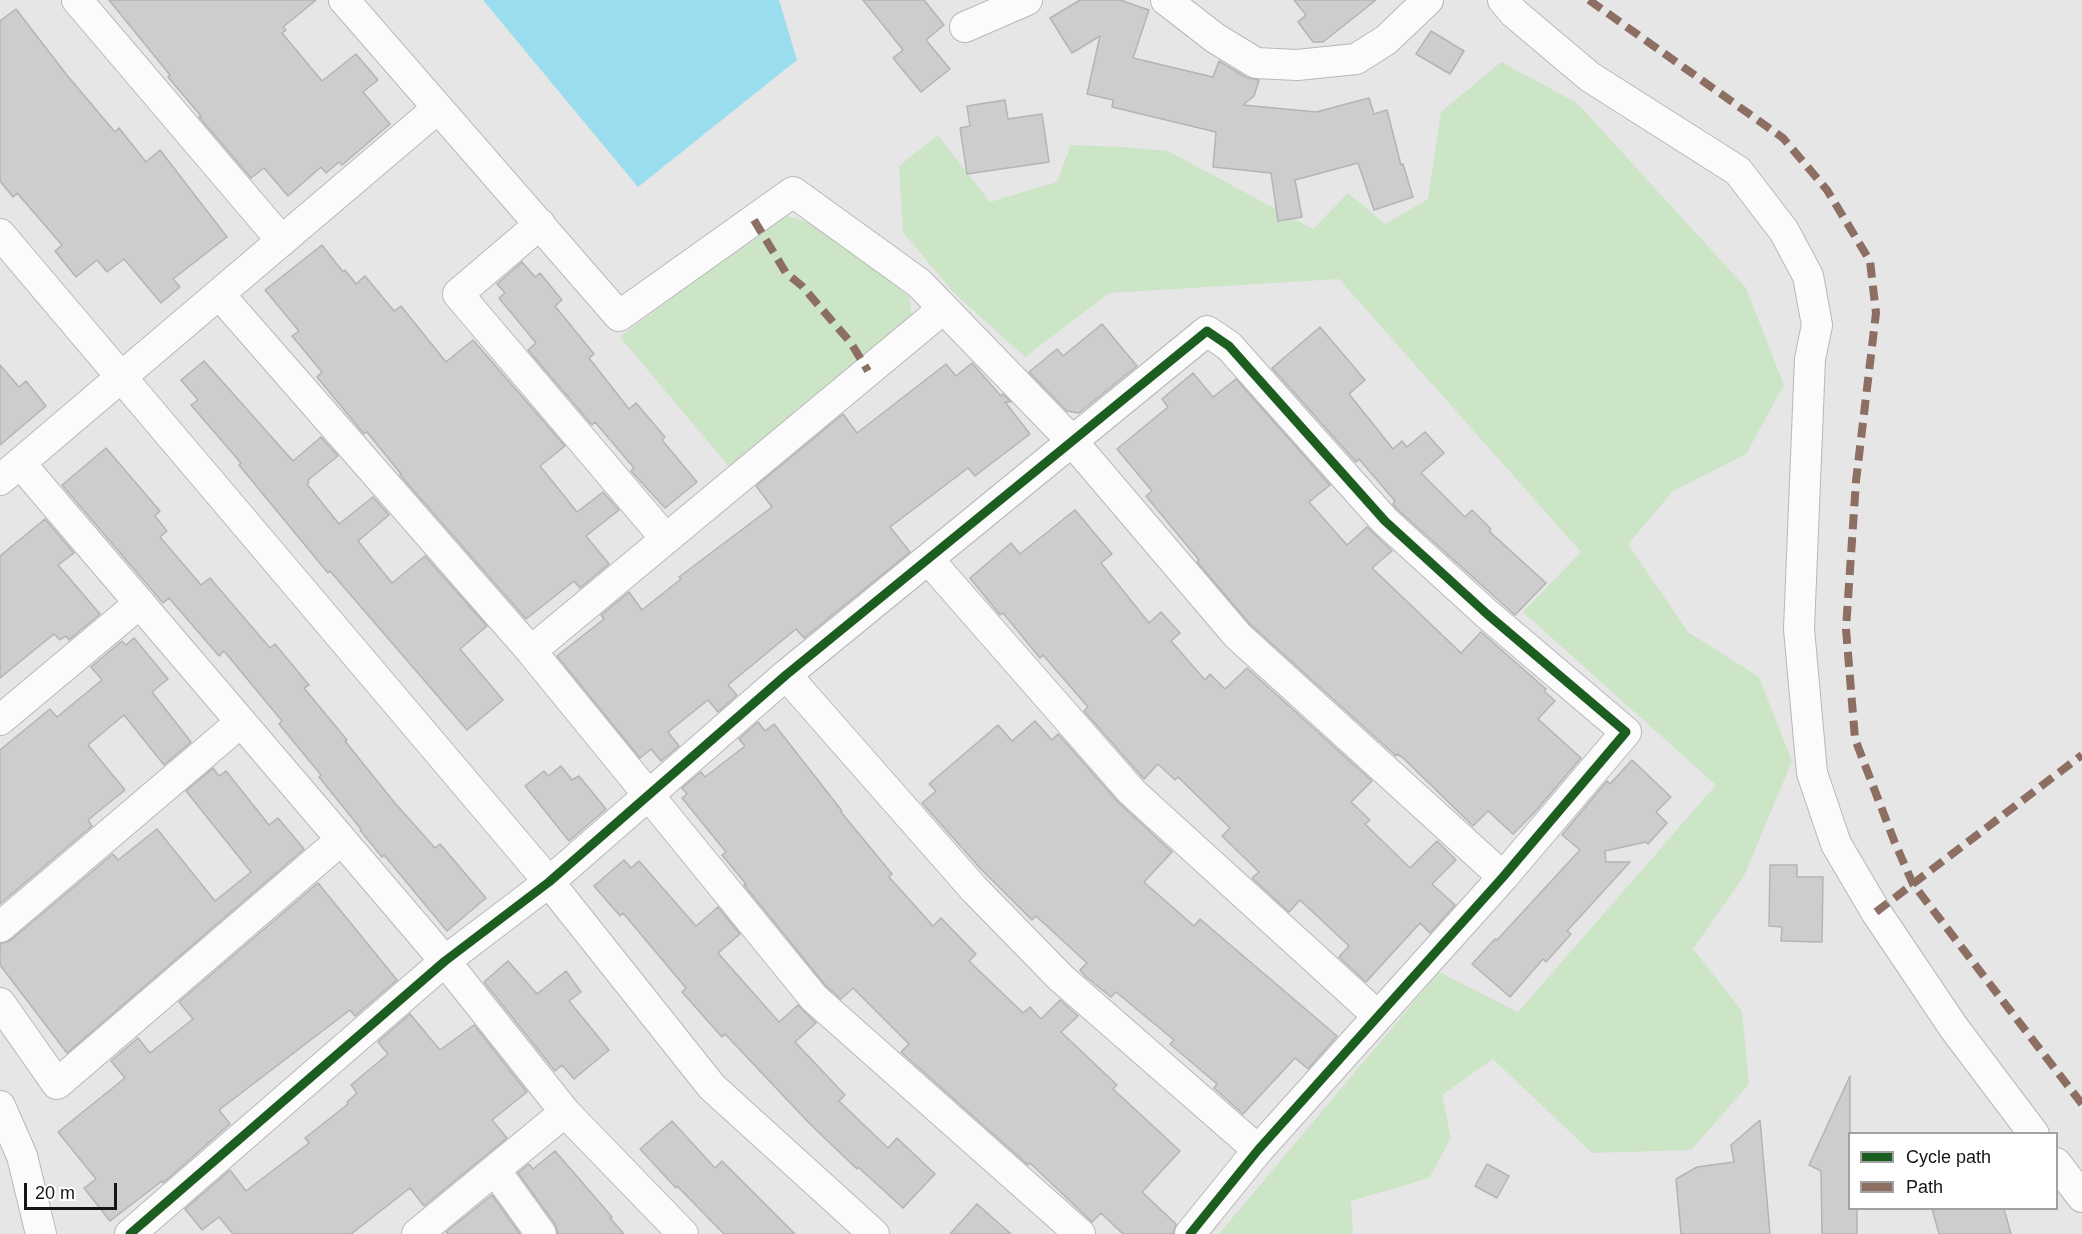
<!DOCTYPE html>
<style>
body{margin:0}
#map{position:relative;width:2082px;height:1234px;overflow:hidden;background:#e6e6e6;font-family:Helvetica,sans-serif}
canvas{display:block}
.legend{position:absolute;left:1848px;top:1132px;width:210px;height:78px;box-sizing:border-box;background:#fff;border:2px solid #a1a1a1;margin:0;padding:8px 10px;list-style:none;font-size:18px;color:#141515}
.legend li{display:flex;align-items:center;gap:12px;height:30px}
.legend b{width:30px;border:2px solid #a1a1a1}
.scale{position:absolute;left:24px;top:1183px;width:93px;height:27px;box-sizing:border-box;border:3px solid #141515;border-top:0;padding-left:8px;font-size:18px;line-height:21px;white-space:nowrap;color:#141515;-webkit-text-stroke:4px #fff;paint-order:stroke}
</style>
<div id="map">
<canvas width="2082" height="1234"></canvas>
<ul class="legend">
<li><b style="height:8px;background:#1b5e20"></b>Cycle path</li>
<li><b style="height:8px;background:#8d6e63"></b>Path</li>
</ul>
<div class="scale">20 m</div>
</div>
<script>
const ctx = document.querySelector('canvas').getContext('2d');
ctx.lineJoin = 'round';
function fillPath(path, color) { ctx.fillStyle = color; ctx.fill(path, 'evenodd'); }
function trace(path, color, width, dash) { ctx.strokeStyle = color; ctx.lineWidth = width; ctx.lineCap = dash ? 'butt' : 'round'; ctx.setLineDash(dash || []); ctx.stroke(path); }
const green = new Path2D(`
 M 1501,62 L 1577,103 L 1746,288 L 1784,385 L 1746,454 L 1673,491 L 1628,544 L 1688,632 L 1759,677 L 1792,761 L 1744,876 L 1693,949 L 1742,1011 L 1749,1084 L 1691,1150 L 1592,1153 L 1493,1059 L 1442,1095 L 1451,1138 L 1429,1178 L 1351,1201 L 1353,1234 L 1219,1234 L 1439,972 L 1518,1012 L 1716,785 L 1523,612 L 1581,552 L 1339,279 L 1109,293 L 1025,357 L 953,292 L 903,232 L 899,166 L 938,135 L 990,202 L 1057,182 L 1071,145 L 1122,147 L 1168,151 L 1313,229 L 1348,193 L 1385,224 L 1428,199 L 1441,112 Z
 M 782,215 C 791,217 800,219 809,223 C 846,243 879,271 910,298 L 912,322 L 731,469 L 620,337 Z`);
const water = new Path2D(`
 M 483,0 L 779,0 L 797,60 L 638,187 Z`);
const building = new Path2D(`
 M 109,0 L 316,0 L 283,27 L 286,30 L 282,33 L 322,81 L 356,54 L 378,80 L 363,92 L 390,124 L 342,165 L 339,162 L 326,173 L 321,167 L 288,196 L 264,168 L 251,178 L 199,117 L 201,116 L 168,77 L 170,75 Z
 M 863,0 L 924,0 L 944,25 L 926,40 L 950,69 L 921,92 L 893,58 L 903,50 Z
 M 1080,0 L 1120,0 L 1149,10 L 1133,58 L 1213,77 L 1219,61 L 1247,78 L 1259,80 L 1254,96 L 1243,105 L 1316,112 L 1369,98 L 1374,114 L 1387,110 L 1401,165 L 1403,164 L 1413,197 L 1374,210 L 1358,163 L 1295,180 L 1302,217 L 1278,221 L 1271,173 L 1213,167 L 1216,132 L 1112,107 L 1113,100 L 1087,94 L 1100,36 L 1072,53 L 1050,18 Z
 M 1294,0 L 1376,0 L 1323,42 L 1313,42 L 1298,22 L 1306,15 Z
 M 16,9 L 66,74 L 115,132 L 119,128 L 146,162 L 160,150 L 227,237 L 173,279 L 180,287 L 161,303 L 124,259 L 107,272 L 97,260 L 76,277 L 55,251 L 62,245 L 17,193 L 13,197 L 0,181 L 0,21 Z
 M 1431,31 L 1464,51 L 1450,74 L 1416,54 Z
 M 1005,100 L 1008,119 L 1042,114 L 1049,162 L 967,174 L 960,128 L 970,126 L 967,106 Z
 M 322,245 L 343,272 L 345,270 L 356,284 L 365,276 L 394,311 L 401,306 L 446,362 L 473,340 L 565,446 L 540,466 L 577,512 L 603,492 L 619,510 L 586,536 L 609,564 L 580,588 L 574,581 L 526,619 L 400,475 L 401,474 L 367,432 L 364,434 L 317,377 L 322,372 L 292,336 L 299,331 L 265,290 Z
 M 522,262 L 535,277 L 540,273 L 562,300 L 555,306 L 594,354 L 589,358 L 629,409 L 636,403 L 665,437 L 662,440 L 697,482 L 665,508 L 631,471 L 634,468 L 595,422 L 592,425 L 528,350 L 536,343 L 499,298 L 505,293 L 497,284 Z
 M 1102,324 L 1137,366 L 1079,413 L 1067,411 L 1029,372 L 1057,349 L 1063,356 Z
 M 1320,327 L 1365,380 L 1349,394 L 1393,449 L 1402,441 L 1407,447 L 1425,432 L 1444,453 L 1421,473 L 1465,517 L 1472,510 L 1491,529 L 1489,531 L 1546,583 L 1515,615 L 1397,509 L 1393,504 L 1395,501 L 1359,459 L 1356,462 L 1272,368 Z
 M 204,361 L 293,461 L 321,437 L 338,456 L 308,480 L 309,482 L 307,484 L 339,524 L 373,497 L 389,515 L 358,541 L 392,583 L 425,556 L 487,626 L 460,649 L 503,700 L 467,730 L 330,571 L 328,573 L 239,465 L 241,463 L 191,405 L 198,400 L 181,380 Z
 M 972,363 L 1001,396 L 1003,394 L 1011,402 L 1005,402 L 1030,434 L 975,476 L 968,468 L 890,527 L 910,552 L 804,638 L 796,629 L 728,685 L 737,695 L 718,712 L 708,700 L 668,732 L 679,746 L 661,761 L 651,749 L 640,758 L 557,656 L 604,619 L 601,615 L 629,592 L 642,610 L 681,579 L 679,577 L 772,507 L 756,486 L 843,414 L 857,433 L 946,364 L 956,376 Z
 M 0,365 L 19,387 L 26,381 L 46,406 L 0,445 Z
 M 1193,373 L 1213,397 L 1236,379 L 1330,485 L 1309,502 L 1347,545 L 1367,527 L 1392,551 L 1372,568 L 1461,653 L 1481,632 L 1546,689 L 1544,691 L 1555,701 L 1538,719 L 1581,758 L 1535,812 L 1513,834 L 1488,811 L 1473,826 L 1402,757 L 1397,754 L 1396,756 L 1250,624 L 1197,562 L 1199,560 L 1146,496 L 1152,491 L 1117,449 L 1168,407 L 1162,399 Z
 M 106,448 L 160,511 L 155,516 L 167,531 L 160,537 L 201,585 L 210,578 L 270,648 L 275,644 L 309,685 L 304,688 L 347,740 L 345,741 L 394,802 L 435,848 L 440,844 L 486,898 L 447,931 L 384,855 L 382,857 L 360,830 L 361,829 L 319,777 L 321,775 L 279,724 L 282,721 L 224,651 L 219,656 L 169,598 L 163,603 L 62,485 Z
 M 1075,510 L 1112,554 L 1101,563 L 1149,623 L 1161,612 L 1180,633 L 1171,641 L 1205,680 L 1210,674 L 1225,689 L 1247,668 L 1372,781 L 1351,802 L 1370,820 L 1365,824 L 1410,868 L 1437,841 L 1456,860 L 1432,884 L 1455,905 L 1430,933 L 1420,923 L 1366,982 L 1339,957 L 1349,946 L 1300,900 L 1289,912 L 1252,878 L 1259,872 L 1222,836 L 1230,828 L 1178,777 L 1175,780 L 1158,764 L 1144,779 L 1084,711 L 1088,707 L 1043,655 L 1040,658 L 1003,613 L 1000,615 L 970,578 L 1011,543 L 1020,554 Z
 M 45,519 L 74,553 L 58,565 L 100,614 L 69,640 L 66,636 L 60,640 L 54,634 L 0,678 L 0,556 Z
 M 134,638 L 168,679 L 152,692 L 191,742 L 164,765 L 124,715 L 88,745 L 125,790 L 88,820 L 92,826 L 0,904 L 0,750 L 50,709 L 57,717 L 102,680 L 91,667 L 122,641 L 126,645 Z
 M 1035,721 L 1052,740 L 1058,734 L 1119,803 L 1172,852 L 1144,882 L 1194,926 L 1200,919 L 1337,1036 L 1308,1069 L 1295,1058 L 1243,1114 L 1214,1088 L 1217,1084 L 1170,1044 L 1174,1040 L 1116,992 L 1111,997 L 1085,976 L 1080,970 L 1087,963 L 1036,916 L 1032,920 L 980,868 L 922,803 L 936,791 L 929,784 L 998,725 L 1012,741 Z
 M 758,722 L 765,731 L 774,724 L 842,811 L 841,812 L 892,874 L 889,877 L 933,926 L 941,918 L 976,954 L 969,961 L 1023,1013 L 1030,1007 L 1041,1019 L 1060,1000 L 1078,1016 L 1061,1032 L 1117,1085 L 1113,1089 L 1180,1151 L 1142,1192 L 1176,1224 L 1173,1234 L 1123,1234 L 1101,1213 L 1092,1222 L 1030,1163 L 1028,1165 L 901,1052 L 909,1044 L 853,988 L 841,999 L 826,986 L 744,885 L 746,884 L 722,855 L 726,852 L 682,798 L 687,794 L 682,788 L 701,772 L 705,777 L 745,746 L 739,739 Z
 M 1632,760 L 1671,797 L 1656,812 L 1667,823 L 1648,844 L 1646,842 L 1605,851 L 1606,862 L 1630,862 L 1567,931 L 1571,934 L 1546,962 L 1543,959 L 1510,997 L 1472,964 L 1495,939 L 1497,940 L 1580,850 L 1562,835 L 1607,781 L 1610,784 Z
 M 561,766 L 572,780 L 579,776 L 606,809 L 569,841 L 525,786 L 544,771 L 548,776 Z
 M 213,768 L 219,776 L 226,771 L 269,825 L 278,818 L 304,849 L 67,1053 L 0,965 L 0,944 L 11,940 L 113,854 L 118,860 L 157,829 L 215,901 L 251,872 L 186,791 Z
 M 624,860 L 631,868 L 639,861 L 696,926 L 718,907 L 740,934 L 718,953 L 779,1022 L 798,1005 L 816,1023 L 795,1042 L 845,1095 L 839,1101 L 888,1148 L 897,1138 L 935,1174 L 903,1208 L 858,1167 L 857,1169 L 810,1124 L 725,1034 L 722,1037 L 682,992 L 686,988 L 623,913 L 620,916 L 594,886 Z
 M 1770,865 L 1797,865 L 1797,877 L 1823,877 L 1822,942 L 1781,941 L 1782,927 L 1769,926 Z
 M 318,883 L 397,980 L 355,1016 L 350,1010 L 219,1110 L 230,1124 L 163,1183 L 162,1181 L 110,1221 L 84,1188 L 96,1179 L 58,1132 L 125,1078 L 111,1061 L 138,1038 L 150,1053 L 193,1019 L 179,1002 Z
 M 508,961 L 537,994 L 566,971 L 581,992 L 569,1001 L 609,1050 L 574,1079 L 562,1065 L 555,1071 L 484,982 Z
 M 410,1014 L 440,1050 L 474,1025 L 527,1092 L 492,1120 L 507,1138 L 424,1206 L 410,1188 L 351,1234 L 233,1234 L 219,1217 L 202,1230 L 185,1209 L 230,1170 L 246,1191 L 309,1143 L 305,1138 L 348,1104 L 347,1102 L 357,1093 L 351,1085 L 388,1054 L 378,1042 Z
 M 1850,1076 L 1850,1209 L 1857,1209 L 1857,1234 L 1822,1234 L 1821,1171 L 1809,1165 Z
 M 1760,1120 L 1770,1234 L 1681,1234 L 1676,1179 L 1697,1167 L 1734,1162 L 1731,1145 Z
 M 672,1121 L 715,1168 L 722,1161 L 795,1234 L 724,1234 L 677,1186 L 676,1188 L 640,1149 Z
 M 555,1151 L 612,1217 L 610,1218 L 624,1234 L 558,1234 L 555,1224 L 518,1173 L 529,1164 L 533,1169 Z
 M 1487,1164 L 1509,1176 L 1497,1198 L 1475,1186 Z
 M 492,1195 L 520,1234 L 448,1234 L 446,1232 Z
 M 977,1204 L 1011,1234 L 950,1234 Z
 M 1932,1209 L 2004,1209 L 2011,1234 L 1939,1234 Z`);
const minor = new Path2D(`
 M 77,0 L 282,241
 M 344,0 L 619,316 L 793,192 L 919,283 L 1071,440 L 1238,636 L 1503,877
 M 1166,0 L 1215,38 L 1256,63 L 1297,65 L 1356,59 L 1386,40 L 1428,0
 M 1503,0 L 1514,13 L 1590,77 L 1738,171 L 1784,231 L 1808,276 L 1817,325 L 1810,359 L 1799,629 L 1812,773 L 1836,844 L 1876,912 L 1954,1028 L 2034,1134
 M 965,27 L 1027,0
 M 540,224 L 458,294 L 666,539
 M 0,234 L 549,882 L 712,1087 L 874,1234
 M 219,294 L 531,651 L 814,998 L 1080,1234
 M 20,463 L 445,961 L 565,1112 L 683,1234
 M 0,480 L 438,108
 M 928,559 L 1132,792 L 1378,1016
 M 531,651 L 943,309
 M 786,675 L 974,889 L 1061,978 L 1258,1150
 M 0,720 L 140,603
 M 0,927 L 241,722
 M 0,1003 L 57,1084 L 341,840
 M 0,1106 L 22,1156 L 41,1234
 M 2056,1163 L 2082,1197
 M 495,1170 L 541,1234
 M 130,1234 L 445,961 L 549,882 L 786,675 L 1207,331 L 1229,346 L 1385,521 L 1487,614 L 1626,732 L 1503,877 L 1258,1150 L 1190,1234
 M 417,1234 L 565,1112`);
const quiet = new Path2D(`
 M 1589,0 L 1783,138 L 1827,190 L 1870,261 L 1876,313 L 1856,481 L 1846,629 L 1855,739 L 1895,843 L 1913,884 L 2082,1104
 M 754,220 L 786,273 L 802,286 L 851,343 L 868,371
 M 1876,912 L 2082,755`);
const cycleway = new Path2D(`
 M 130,1234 L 445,961 L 549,882 L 786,675 L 1207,331 L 1229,346 L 1385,521 L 1487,614 L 1626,732 L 1503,877 L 1258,1150 L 1190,1234`);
fillPath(green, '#cce5c6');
fillPath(water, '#9de');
fillPath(building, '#cdcdcd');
trace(building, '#b4b4b4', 1.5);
trace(minor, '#b8b8b8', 32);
trace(minor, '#fbfbfb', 30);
trace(quiet, '#8d6e63', 8, [15, 8]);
trace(cycleway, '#1b5e20', 9);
</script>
